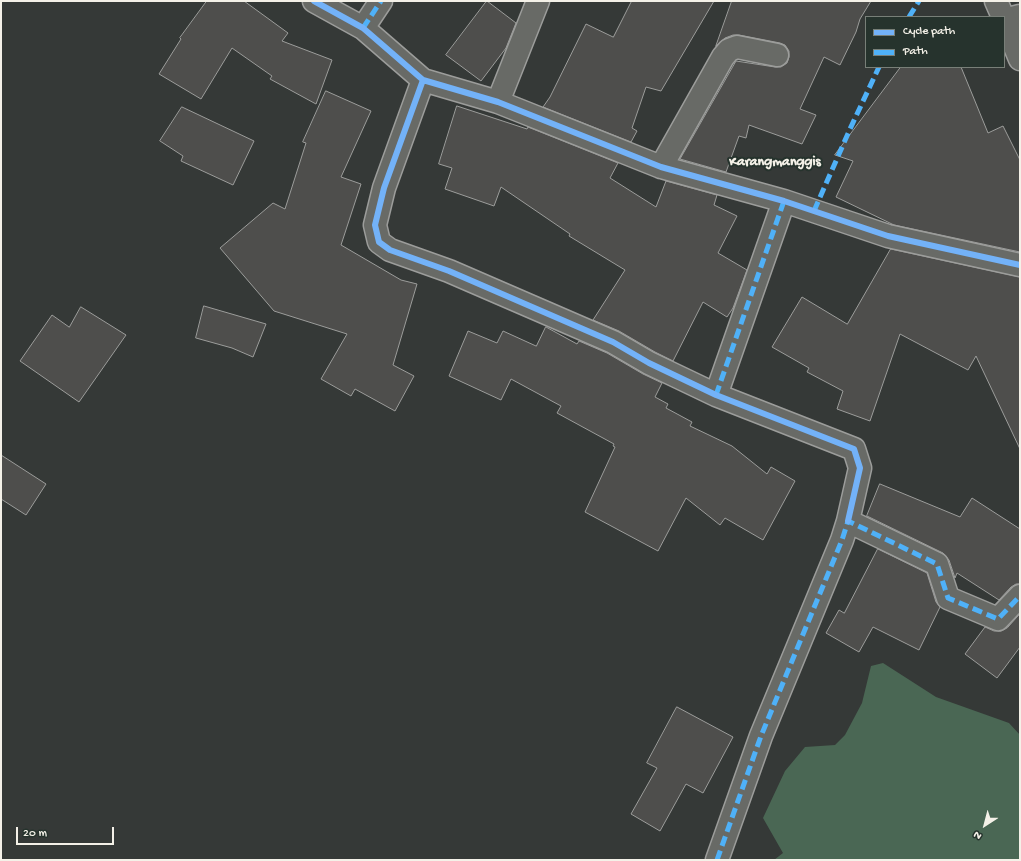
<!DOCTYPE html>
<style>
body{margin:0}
#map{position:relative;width:1021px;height:861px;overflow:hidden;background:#353937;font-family:"Gochi Hand",sans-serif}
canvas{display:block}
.frame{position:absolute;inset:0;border:2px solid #f4f1e8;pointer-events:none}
.legend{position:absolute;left:865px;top:16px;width:140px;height:52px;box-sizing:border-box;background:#26332d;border:1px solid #787f78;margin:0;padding:5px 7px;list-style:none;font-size:12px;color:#f4f1e8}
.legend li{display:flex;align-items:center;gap:8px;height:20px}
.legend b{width:20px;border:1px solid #787f78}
.north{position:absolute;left:965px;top:805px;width:40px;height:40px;-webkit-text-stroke:3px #26332d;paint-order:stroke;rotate:216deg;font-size:11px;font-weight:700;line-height:16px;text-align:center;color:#f4f1e8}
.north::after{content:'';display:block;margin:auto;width:14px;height:18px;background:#f4f1e8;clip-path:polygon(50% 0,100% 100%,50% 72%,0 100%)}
.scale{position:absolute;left:16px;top:827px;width:98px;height:18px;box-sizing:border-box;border:2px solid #f4f1e8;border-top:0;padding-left:5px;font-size:12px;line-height:14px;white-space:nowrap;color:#f4f1e8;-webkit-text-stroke:3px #26332d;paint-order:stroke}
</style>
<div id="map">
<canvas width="1021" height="861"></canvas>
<div class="frame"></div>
<ul class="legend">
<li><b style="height:5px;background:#73b2f8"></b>Cycle path</li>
<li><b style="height:5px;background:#4fb1f8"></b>Path</li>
</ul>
<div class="north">N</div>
<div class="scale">20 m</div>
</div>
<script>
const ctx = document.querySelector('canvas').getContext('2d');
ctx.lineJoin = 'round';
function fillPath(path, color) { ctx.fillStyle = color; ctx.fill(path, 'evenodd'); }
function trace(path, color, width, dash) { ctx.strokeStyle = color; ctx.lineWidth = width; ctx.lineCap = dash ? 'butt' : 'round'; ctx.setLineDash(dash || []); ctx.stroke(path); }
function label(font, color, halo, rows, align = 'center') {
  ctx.font = font + ' "Gochi Hand",sans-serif'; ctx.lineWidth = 4; ctx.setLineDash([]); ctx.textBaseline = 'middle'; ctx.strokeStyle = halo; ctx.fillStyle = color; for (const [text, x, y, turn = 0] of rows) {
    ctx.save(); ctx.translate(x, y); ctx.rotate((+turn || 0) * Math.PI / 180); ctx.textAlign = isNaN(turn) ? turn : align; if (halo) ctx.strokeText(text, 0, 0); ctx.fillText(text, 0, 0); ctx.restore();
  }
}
const green = new Path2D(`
 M 883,663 L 936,697 L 1009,723 L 1020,735 L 1020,860 L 774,860 L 783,853 L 763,818 L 785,771 L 805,747 L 835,745 L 845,735 L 862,703 L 871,666 Z`);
const building = new Path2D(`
 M 207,1 L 244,1 L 288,33 L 282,41 L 332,60 L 316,104 L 270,79 L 272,76 L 232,48 L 201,99 L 159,74 L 181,39 L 180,38 Z
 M 487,1 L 516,23 L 506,48 L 481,81 L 446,55 Z
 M 632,1 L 714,1 L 661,91 L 646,87 L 632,128 L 637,131 L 631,142 L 543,107 L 550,97 L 586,24 L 613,37 Z
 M 732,1 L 871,1 L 860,19 L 856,32 L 840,65 L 824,57 L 800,109 L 816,115 L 802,144 L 749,125 L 746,138 L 739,136 L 726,172 L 680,159 L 736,61 L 775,67 L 781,67 L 787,63 L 789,57 L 789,51 L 785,45 L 780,43 L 739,35 L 733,35 L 725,38 L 716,46 Z
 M 901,67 L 961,67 L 988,133 L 1003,126 L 1020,160 L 1020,252 L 894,225 L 836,197 L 853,161 L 835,155 Z
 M 326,91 L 371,111 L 341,177 L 361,184 L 341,245 L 401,280 L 417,284 L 393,365 L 414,376 L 395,411 L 355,389 L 351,396 L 321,379 L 347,334 L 274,311 L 220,248 L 273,203 L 285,209 L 306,143 L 303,142 Z
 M 457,106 L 527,129 L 528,127 L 618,163 L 610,178 L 656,207 L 666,181 L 717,195 L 714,205 L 737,216 L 718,253 L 747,270 L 733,308 L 727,317 L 703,302 L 673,361 L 655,352 L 619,331 L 593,320 L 625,270 L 569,236 L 570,234 L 501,187 L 494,206 L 445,189 L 452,168 L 439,164 Z
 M 182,107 L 254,141 L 233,185 L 181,161 L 183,156 L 160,141 Z
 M 891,249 L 1020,277 L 1020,449 L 976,356 L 968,370 L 900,334 L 870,421 L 837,409 L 843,391 L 807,372 L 809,368 L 772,347 L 802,297 L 847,324 Z
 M 204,306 L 266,324 L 253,357 L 232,348 L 196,338 Z
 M 81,307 L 126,335 L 79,402 L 20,361 L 52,315 L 69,327 Z
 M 546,327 L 577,344 L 579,341 L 607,353 L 643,374 L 662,383 L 655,397 L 668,404 L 666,408 L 692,422 L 690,426 L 732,446 L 767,474 L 771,467 L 795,481 L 763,540 L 725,518 L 720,525 L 686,498 L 658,551 L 585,512 L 615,447 L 613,446 L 614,444 L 557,413 L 561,406 L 511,379 L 501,400 L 449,376 L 468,331 L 497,343 L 503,331 L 536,346 Z
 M 1,455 L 46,484 L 26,515 L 1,499 Z
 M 880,484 L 960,517 L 972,498 L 1020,529 L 1020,584 L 1016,584 L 1011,587 L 999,600 L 957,573 L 955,578 L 949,560 L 943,553 L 867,516 Z
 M 878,549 L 927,573 L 936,602 L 940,607 L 919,650 L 873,627 L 859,652 L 826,633 L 839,610 L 844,613 Z
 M 1020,614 L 1020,647 L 997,678 L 965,654 L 985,627 L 994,631 L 1001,631 L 1007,628 Z
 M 677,707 L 733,737 L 703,793 L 686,784 L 660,831 L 631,814 L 657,768 L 647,763 Z`);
const street = new Path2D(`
 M 314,1 L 363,28 L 423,80 L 498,102 L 661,167 L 784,201 L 888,236 L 1020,265
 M 1004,20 L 1020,16
 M 363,28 L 381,1
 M 423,80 L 384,188 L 375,225 L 379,242 L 390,250 L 449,271 L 613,342 L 649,363 L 716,395 L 854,449 L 860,468 L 848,521
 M 498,102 L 538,1
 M 661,167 L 723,57 L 729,50 L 737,47 L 777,55
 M 716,395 L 784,201
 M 717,860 L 761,736 L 842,540 L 848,521 L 937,564 L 948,598 L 998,619 L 1020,596`);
const secondary = new Path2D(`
 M 996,1 L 1003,17
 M 1004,20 L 1020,59`);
const quiet = new Path2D(`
 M 909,17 L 919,1
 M 363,28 L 381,1
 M 814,211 L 850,129 L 879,67
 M 716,395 L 784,201
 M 717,860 L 761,736 L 842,540 L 848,521 L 937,564 L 948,598 L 998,619 L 1020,596`);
const cycleway = new Path2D(`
 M 314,1 L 363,28 L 423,80 L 498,102 L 661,167 L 784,201 L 888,236 L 1020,265
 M 423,80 L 384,188 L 375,225 L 379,242 L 390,250 L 449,271 L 613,342 L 649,363 L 716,395 L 854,449 L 860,468 L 848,521`);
const quarterNames = [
 ["Karangmanggis",775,163]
];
fillPath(green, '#4a6754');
fillPath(building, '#4e4e4c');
trace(building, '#9c9d9b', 1);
trace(street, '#9c9d9b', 25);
trace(secondary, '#9c9d9b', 25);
trace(street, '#686a66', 22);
trace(secondary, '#686a66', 22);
trace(quiet, '#4fb1f8', 5, [10, 5]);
trace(cycleway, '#73b2f8', 6);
label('bold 14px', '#f4f1e8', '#26332d', quarterNames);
</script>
